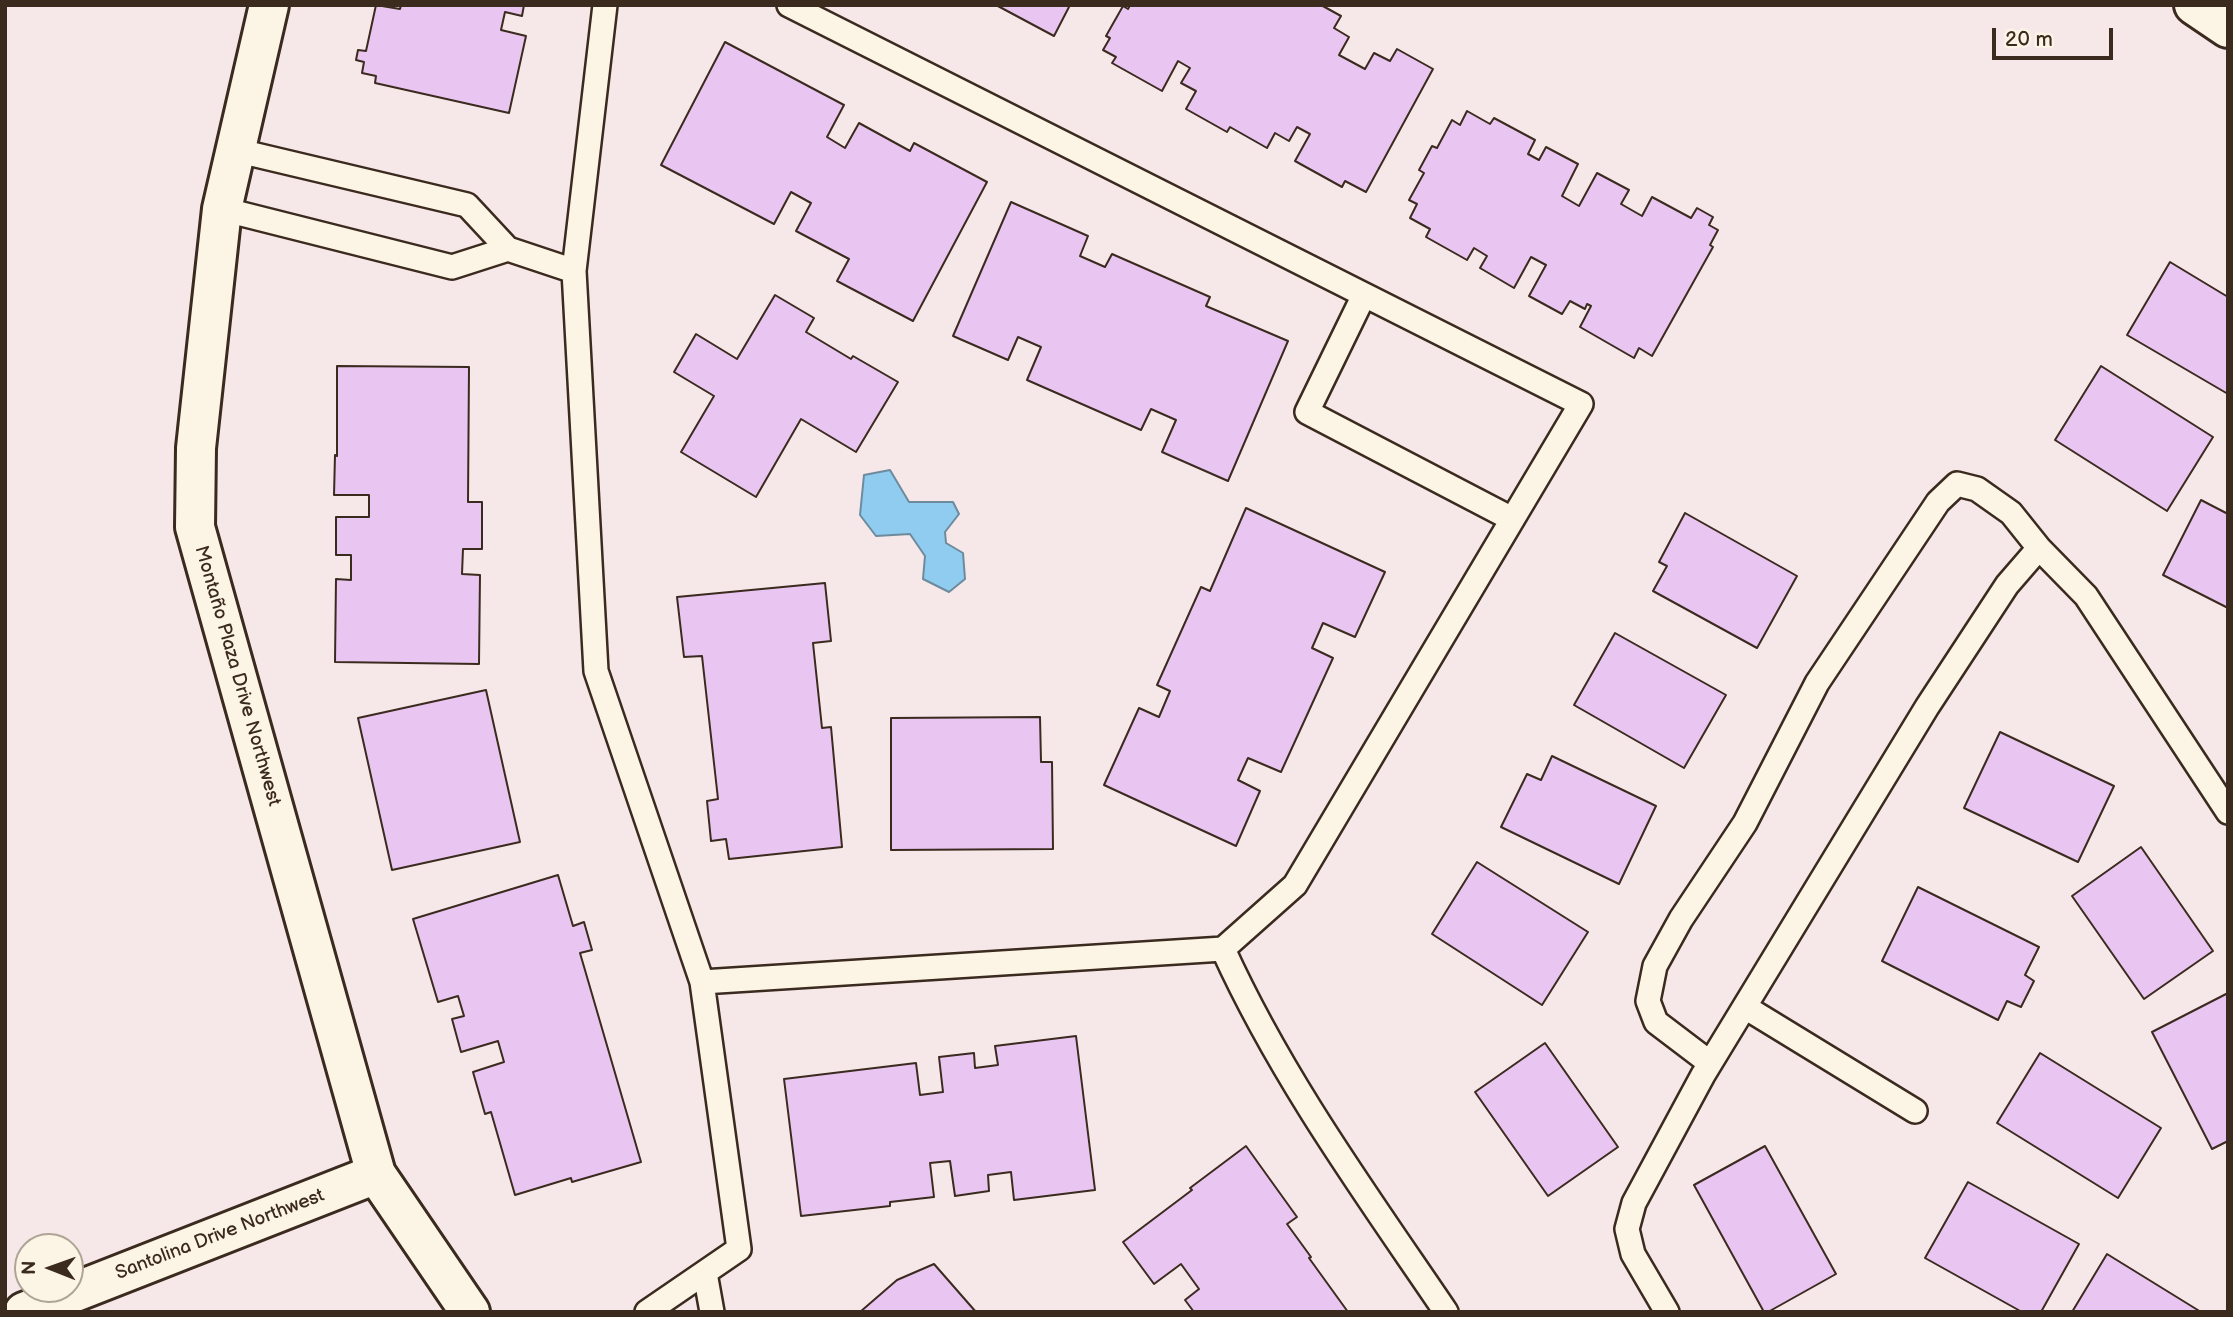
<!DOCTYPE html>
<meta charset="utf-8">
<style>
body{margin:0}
#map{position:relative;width:2233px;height:1317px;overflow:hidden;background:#f6e7e9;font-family:"Balsamiq Sans",sans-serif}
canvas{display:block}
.frame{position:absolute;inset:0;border:7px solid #3b2a1e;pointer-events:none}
.north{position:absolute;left:14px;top:1233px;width:70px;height:70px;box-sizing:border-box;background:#fcf5e5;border:2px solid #afa495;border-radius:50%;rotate:271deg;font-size:19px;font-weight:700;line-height:28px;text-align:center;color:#3b2a1e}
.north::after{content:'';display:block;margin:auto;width:24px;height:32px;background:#3b2a1e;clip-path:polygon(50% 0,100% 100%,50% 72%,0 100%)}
.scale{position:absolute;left:1992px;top:28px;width:121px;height:32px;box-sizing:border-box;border:4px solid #3b2a1e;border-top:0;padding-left:9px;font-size:21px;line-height:24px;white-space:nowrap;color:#3b2a1e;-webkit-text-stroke:5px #fcf5e5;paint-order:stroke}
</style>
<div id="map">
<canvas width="2233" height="1317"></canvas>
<div class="frame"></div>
<div class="north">N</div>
<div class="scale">20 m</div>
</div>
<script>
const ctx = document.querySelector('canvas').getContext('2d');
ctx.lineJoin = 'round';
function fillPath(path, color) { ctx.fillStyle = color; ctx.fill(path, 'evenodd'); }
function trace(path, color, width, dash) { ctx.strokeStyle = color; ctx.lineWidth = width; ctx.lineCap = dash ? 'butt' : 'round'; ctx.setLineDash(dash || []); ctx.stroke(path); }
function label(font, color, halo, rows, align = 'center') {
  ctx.font = font + ' "Balsamiq Sans",sans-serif'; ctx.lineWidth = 5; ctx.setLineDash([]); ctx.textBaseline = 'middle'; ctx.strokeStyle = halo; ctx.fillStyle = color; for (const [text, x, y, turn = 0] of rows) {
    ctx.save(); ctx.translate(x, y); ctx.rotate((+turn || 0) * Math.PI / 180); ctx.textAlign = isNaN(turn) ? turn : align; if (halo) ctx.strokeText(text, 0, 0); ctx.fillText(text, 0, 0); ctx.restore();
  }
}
const water = new Path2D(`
 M 890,470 L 909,502 L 953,502 L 959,514 L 945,532 L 946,543 L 963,553 L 965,579 L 949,592 L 923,579 L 925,556 L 910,534 L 876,536 L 860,515 L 864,475 Z`);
const building = new Path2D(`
 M 376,5 L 400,9 L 401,5 L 524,5 L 522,16 L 505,12 L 501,30 L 526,36 L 509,113 L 375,83 L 376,76 L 362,73 L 364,62 L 356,60 L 358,50 L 366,51 Z
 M 996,5 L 1070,5 L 1054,36 Z
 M 1130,5 L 1321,5 L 1341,16 L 1334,28 L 1349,37 L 1339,55 L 1365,69 L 1374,53 L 1390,61 L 1397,49 L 1433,69 L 1366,192 L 1345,181 L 1342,187 L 1295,161 L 1310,134 L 1297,127 L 1289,141 L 1275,133 L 1267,148 L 1230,127 L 1227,132 L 1186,109 L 1196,91 L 1181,83 L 1190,68 L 1178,61 L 1162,91 L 1112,63 L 1116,57 L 1103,50 L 1110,38 L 1106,36 L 1123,6 L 1128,9 Z
 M 725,42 L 844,105 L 827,137 L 845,148 L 859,123 L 910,151 L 914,143 L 987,182 L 913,321 L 837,281 L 849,259 L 796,231 L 811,203 L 791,192 L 774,224 L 661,165 Z
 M 1467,111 L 1490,124 L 1494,118 L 1535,140 L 1528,154 L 1539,160 L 1546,147 L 1578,164 L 1562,196 L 1579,206 L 1597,173 L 1629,190 L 1621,204 L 1642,216 L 1652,197 L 1691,218 L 1697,208 L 1713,217 L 1709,225 L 1718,230 L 1710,245 L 1713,247 L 1652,356 L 1639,348 L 1634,358 L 1580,327 L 1591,306 L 1587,304 L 1585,309 L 1570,301 L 1562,314 L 1529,296 L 1546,265 L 1531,257 L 1514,288 L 1480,268 L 1487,256 L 1474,248 L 1467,260 L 1426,237 L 1430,229 L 1410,218 L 1417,204 L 1409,200 L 1424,173 L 1419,170 L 1432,146 L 1437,148 L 1452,120 L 1460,125 Z
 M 1011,202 L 1088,236 L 1080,256 L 1105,267 L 1112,254 L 1210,297 L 1206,306 L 1288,341 L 1228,481 L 1162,452 L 1176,420 L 1151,409 L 1141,430 L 1027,380 L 1041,347 L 1018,337 L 1008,360 L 953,336 Z
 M 2170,262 L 2228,297 L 2228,394 L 2127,335 Z
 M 775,295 L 814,318 L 806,332 L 851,359 L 853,356 L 898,382 L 856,452 L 801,419 L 756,497 L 681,452 L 714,396 L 674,372 L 696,334 L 737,359 Z
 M 337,366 L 469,367 L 468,502 L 482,502 L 482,549 L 463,549 L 462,574 L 480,575 L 479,664 L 335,662 L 336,579 L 351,580 L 351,555 L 336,555 L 336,517 L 369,517 L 369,495 L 334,495 L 335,455 L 337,456 Z
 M 2101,366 L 2213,437 L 2167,511 L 2055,440 Z
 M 2201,500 L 2228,514 L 2228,608 L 2163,575 Z
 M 1246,508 L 1385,572 L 1355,637 L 1323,623 L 1312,648 L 1333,658 L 1281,772 L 1248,758 L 1238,780 L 1260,791 L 1236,846 L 1104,785 L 1139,708 L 1159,717 L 1170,691 L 1157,685 L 1201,587 L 1210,591 Z
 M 1685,513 L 1797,576 L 1757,648 L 1653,591 L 1667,566 L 1659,562 Z
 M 825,583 L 831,641 L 813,643 L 822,728 L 831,727 L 842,847 L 729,859 L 726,839 L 711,841 L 707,801 L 718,799 L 702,656 L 684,657 L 677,597 Z
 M 1615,633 L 1726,695 L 1684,768 L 1574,705 Z
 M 486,690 L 520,842 L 392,870 L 358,718 Z
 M 1040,717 L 1041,762 L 1052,762 L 1053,849 L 891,850 L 891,718 Z
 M 2000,732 L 2114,786 L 2078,862 L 1964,808 Z
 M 1552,756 L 1656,806 L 1619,884 L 1501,827 L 1527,774 L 1541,780 Z
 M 2141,847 L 2213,951 L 2144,999 L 2072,896 Z
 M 1477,862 L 1588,932 L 1542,1005 L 1432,934 Z
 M 558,875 L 573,926 L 584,922 L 592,950 L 580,953 L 641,1162 L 572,1182 L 571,1178 L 515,1195 L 491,1112 L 485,1114 L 473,1072 L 504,1062 L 498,1041 L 461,1052 L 452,1019 L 464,1016 L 458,996 L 438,1002 L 413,919 Z
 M 1918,887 L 2039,947 L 2025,975 L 2034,981 L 2021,1007 L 2007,1001 L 1998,1020 L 1882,961 Z
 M 2228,993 L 2228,1141 L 2212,1149 L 2152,1032 Z
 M 1076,1036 L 1095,1190 L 1014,1200 L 1011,1172 L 988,1175 L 989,1191 L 955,1196 L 950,1161 L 930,1163 L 934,1197 L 890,1202 L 890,1206 L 801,1216 L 784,1079 L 916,1063 L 920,1095 L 943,1092 L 939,1057 L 974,1053 L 975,1068 L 998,1065 L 995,1046 Z
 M 1545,1043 L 1618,1147 L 1548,1196 L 1475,1092 Z
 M 2040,1053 L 2161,1128 L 2118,1198 L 1997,1123 Z
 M 1246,1146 L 1297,1217 L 1287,1224 L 1311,1257 L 1309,1258 L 1348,1312 L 1194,1312 L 1185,1300 L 1199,1289 L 1181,1264 L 1154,1284 L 1123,1242 L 1192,1190 L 1190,1188 Z
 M 1765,1146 L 1836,1274 L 1768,1312 L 1764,1312 L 1694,1185 Z
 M 1968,1182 L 2079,1244 L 2041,1312 L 2022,1312 L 1925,1258 Z
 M 2107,1254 L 2201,1312 L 2072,1312 Z
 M 934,1264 L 976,1312 L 860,1312 L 897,1280 Z`);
const service = new Path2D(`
 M 235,150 L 467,205 L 508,249 L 574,271 L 605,5
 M 222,209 L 452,267 L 508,249
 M 574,271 L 596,671 L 702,982
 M 1364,295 L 1307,412 L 1512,519
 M 1223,949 C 1282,1079 1366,1194 1446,1312
 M 1745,1007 L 1915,1111
 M 1710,1063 L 1656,1022 L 1648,1001 L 1655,966 L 1681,919 L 1745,823 L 1817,683 L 1938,502 L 1957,484 L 1977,489 L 2011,513 L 2039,548 L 2086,596 L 2228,812
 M 705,1273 L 712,1312
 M 647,1312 L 739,1249 L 702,982 L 1223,949 L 1295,885 L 1581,404 L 789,5
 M 1667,1312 L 1633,1254 L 1627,1229 L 1634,1203 L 1703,1075 L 1927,707 L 2007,585 L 2039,548`);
const minor = new Path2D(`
 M 24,1312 L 376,1174`);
const tertiary = new Path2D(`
 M 269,5 L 222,209 L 196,448 L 195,527 L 376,1174 L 470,1312`);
const primary = new Path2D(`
 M 2194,5 L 2228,28`);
const streetNames = [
 ["Montaño Plaza Drive Northwest",237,676,74],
 ["Santolina Drive Northwest",220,1235,-21]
];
fillPath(water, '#8fccf0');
trace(water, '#6d8b9c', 2);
fillPath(building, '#e9c5f1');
trace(building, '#3b2a1e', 2);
trace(service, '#3b2a1e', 28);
trace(minor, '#3b2a1e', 44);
trace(tertiary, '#3b2a1e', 44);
trace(primary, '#3b2a1e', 44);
trace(service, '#fcf5e5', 23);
trace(minor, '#fcf5e5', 38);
trace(tertiary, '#fcf5e5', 38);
trace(primary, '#fcf5e5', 38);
label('19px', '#3b2a1e', '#fcf5e5', streetNames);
</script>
